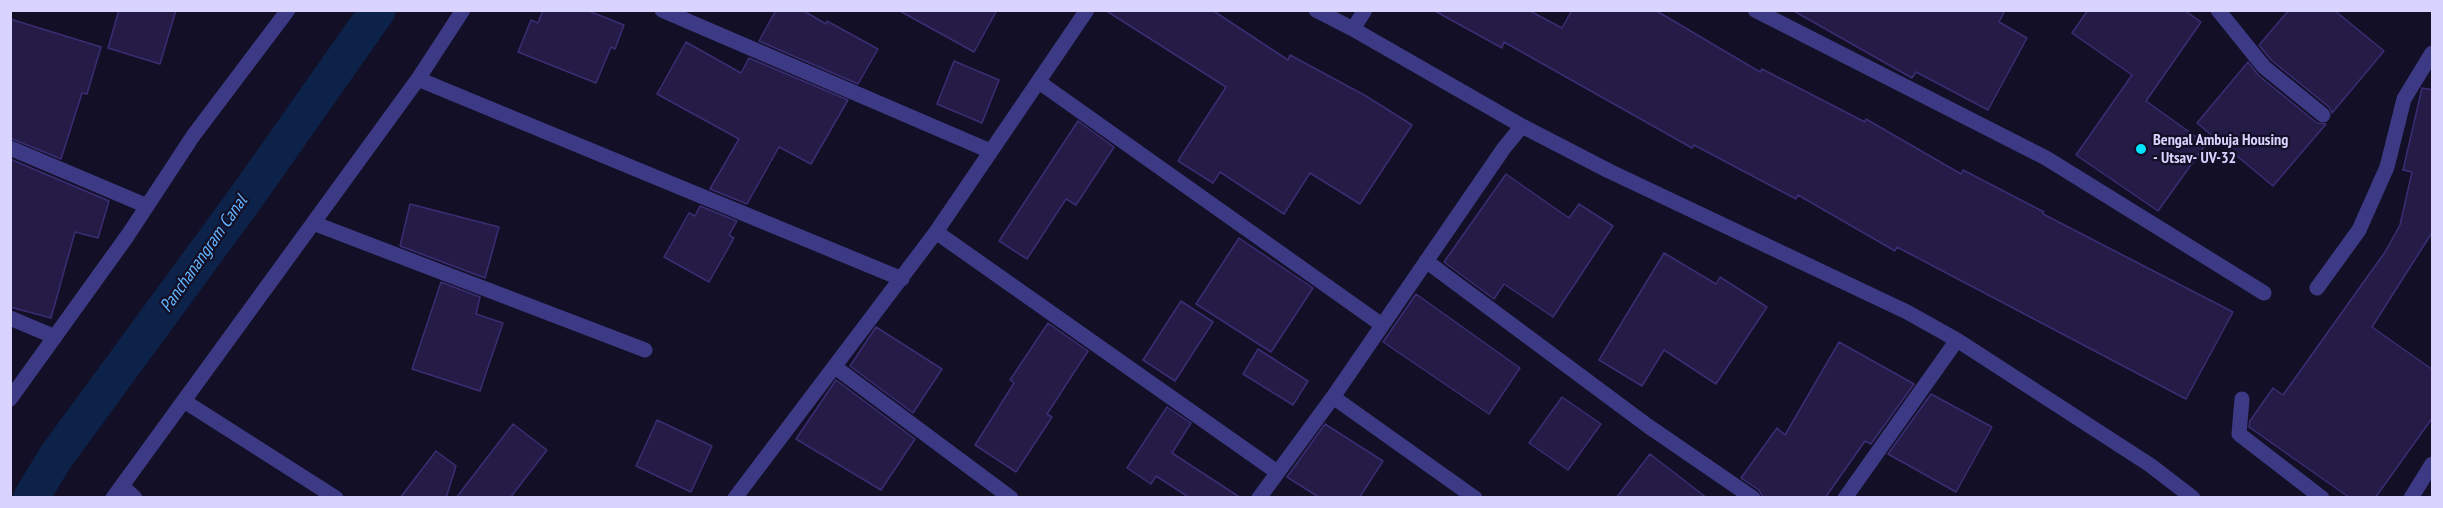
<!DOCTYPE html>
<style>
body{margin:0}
#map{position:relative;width:2443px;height:508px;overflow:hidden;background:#130f26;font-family:"PT Sans Narrow",sans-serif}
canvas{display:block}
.frame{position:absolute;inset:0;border:12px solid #d9d4ff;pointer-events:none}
</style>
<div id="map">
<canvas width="2443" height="508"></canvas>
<div class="frame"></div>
</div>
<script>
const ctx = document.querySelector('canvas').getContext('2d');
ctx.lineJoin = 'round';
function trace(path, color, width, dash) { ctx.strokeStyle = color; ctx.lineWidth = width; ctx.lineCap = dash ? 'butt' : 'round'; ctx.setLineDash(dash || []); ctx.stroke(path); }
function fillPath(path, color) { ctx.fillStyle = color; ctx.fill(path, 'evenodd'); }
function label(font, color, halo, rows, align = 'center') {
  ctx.font = font + ' "PT Sans Narrow",sans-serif'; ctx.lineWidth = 4.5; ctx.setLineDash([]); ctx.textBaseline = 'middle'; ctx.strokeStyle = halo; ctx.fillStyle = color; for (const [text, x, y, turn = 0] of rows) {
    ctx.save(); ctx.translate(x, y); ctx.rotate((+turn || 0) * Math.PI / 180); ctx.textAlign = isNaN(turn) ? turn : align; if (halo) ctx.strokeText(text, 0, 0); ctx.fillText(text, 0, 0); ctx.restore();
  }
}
const canal = new Path2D(`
 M 31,498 L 55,458 L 250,192 L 378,10`);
const building = new Path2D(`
 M 119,10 L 176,10 L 160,64 L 108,48 Z
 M 543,10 L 586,10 L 624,25 L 615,49 L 611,47 L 596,83 L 518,52 L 531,20 L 538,23 Z
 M 776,10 L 802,10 L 826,24 L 827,21 L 878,49 L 858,84 L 759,41 Z
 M 898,10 L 997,10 L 974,52 Z
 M 1105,10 L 1212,10 L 1288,60 L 1290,55 L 1366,96 L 1412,125 L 1360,204 L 1310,173 L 1284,214 L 1220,172 L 1213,183 L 1178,161 L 1226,87 Z
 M 1433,10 L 1528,10 L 1562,28 L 1572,10 L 1655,10 L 1760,72 L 1762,69 L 1865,122 L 1866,119 L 1961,174 L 1963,170 L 2044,212 L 2043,214 L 2233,312 L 2186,399 L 1897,247 L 1895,251 L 1798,195 L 1796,199 L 1694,145 L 1692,148 L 1504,42 L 1502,48 Z
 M 1792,10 L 2005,10 L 1999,22 L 2027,38 L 1988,110 L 1916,72 L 1912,78 Z
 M 2088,10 L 2184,10 L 2201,22 L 2146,101 L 2206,144 L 2158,211 L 2076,155 L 2132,75 L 2072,33 Z
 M 2289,10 L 2334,10 L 2384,51 L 2332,113 L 2329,107 L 2271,60 L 2259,45 Z
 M 10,19 L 101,47 L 87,94 L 82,93 L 61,159 L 10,138 Z
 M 686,42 L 741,73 L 749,58 L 848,100 L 811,164 L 779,147 L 747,204 L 710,189 L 739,139 L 657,94 Z
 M 954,61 L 999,80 L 982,123 L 937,104 Z
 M 2248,62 L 2258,75 L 2317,123 L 2326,124 L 2273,186 L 2197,123 Z
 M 2422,88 L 2433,90 L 2433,231 L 2372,327 L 2433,370 L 2433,417 L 2375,498 L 2350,498 L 2249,427 L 2250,421 L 2273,388 L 2283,395 L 2385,252 L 2400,225 L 2412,172 L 2403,170 Z
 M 1078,121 L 1114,147 L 1076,205 L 1066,199 L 1027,259 L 999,241 Z
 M 10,159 L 109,201 L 98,238 L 75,232 L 51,318 L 10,307 Z
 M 1506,174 L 1569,218 L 1579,204 L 1613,226 L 1553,317 L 1504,284 L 1494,299 L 1444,262 Z
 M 410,204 L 499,227 L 485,278 L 400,246 Z
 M 700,206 L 737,221 L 729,235 L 734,238 L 709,282 L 664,257 L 689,213 L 695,216 Z
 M 1239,238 L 1313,288 L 1271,352 L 1196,304 Z
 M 1664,253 L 1716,284 L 1720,277 L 1767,307 L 1716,384 L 1664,350 L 1642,386 L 1599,360 Z
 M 441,282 L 480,297 L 476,314 L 503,323 L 480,391 L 412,369 Z
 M 1416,294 L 1520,368 L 1489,414 L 1383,342 Z
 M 1181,301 L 1213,322 L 1175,381 L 1143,360 Z
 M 1048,323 L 1088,351 L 1047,414 L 1052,417 L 1016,472 L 975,445 L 1014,383 L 1010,380 Z
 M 876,327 L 942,369 L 913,413 L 850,366 Z
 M 1839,342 L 1914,384 L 1871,444 L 1865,441 L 1825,498 L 1763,498 L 1759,490 L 1741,478 L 1777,428 L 1785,435 Z
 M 1258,349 L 1308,381 L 1293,405 L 1243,374 Z
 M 836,380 L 915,439 L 881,490 L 796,439 Z
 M 1931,394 L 1992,427 L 1956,492 L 1888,454 Z
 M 1562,397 L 1601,424 L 1568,470 L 1529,443 Z
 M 1167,407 L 1191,423 L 1172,453 L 1241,498 L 1190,498 L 1156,476 L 1151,484 L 1127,468 Z
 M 657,420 L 712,446 L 691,492 L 636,466 Z
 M 513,424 L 547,450 L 510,498 L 456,498 Z
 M 1325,424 L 1383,461 L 1359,498 L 1320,498 L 1287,477 Z
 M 436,451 L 456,466 L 446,498 L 400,498 Z
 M 1650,454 L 1707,498 L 1616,498 Z`);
const minor = new Path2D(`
 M 662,10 L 990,151
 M 1316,10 L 1353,29 L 1522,126 L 1609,171 L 1907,312 L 1957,340 L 2150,465 L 2193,498
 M 1755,10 L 2046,158 L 2264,293
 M 2218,10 L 2264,67 L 2323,115
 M 1353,29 L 1365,10
 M 418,79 L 902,279
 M 1039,82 L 1382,325
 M 10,148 L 147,206
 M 313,223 L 645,350
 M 936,232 L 1277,472
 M 1426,261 L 1648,426 L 1753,498
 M 2317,288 L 2359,230 L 2387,167 L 2404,99 L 2432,53
 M 10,318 L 55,337
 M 835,367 L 1011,498
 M 1333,397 L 1475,498
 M 10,399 L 128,235 L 193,136 L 288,10
 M 2242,399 L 2239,434 L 2322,498
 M 184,401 L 336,498
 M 122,486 L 135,498
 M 113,498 L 418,79 L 463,10
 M 735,498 L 936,232 L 1087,10
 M 1259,498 L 1333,397 L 1504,148 L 1522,126
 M 1845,498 L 1957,340
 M 2411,498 L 2432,464`);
const markers = [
 [2141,149,6,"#00e5ff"]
];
const poiNames = [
 ["Bengal Ambuja Housing",2153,140],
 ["- Utsav- UV-32",2153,158]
];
const waterNames = [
 ["Panchanangram Canal",204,254,-55]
];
trace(canal, '#0c2248', 36);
fillPath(building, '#241b47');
trace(building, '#3b2d73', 1.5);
trace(minor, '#3d3a85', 15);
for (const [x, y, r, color] of markers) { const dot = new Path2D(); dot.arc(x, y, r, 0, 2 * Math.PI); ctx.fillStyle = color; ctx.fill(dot); trace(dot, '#130f26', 2); }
label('bold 16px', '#d9d4ff', '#130f26', poiNames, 'left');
label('italic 18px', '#62b6ff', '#130f26', waterNames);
</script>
